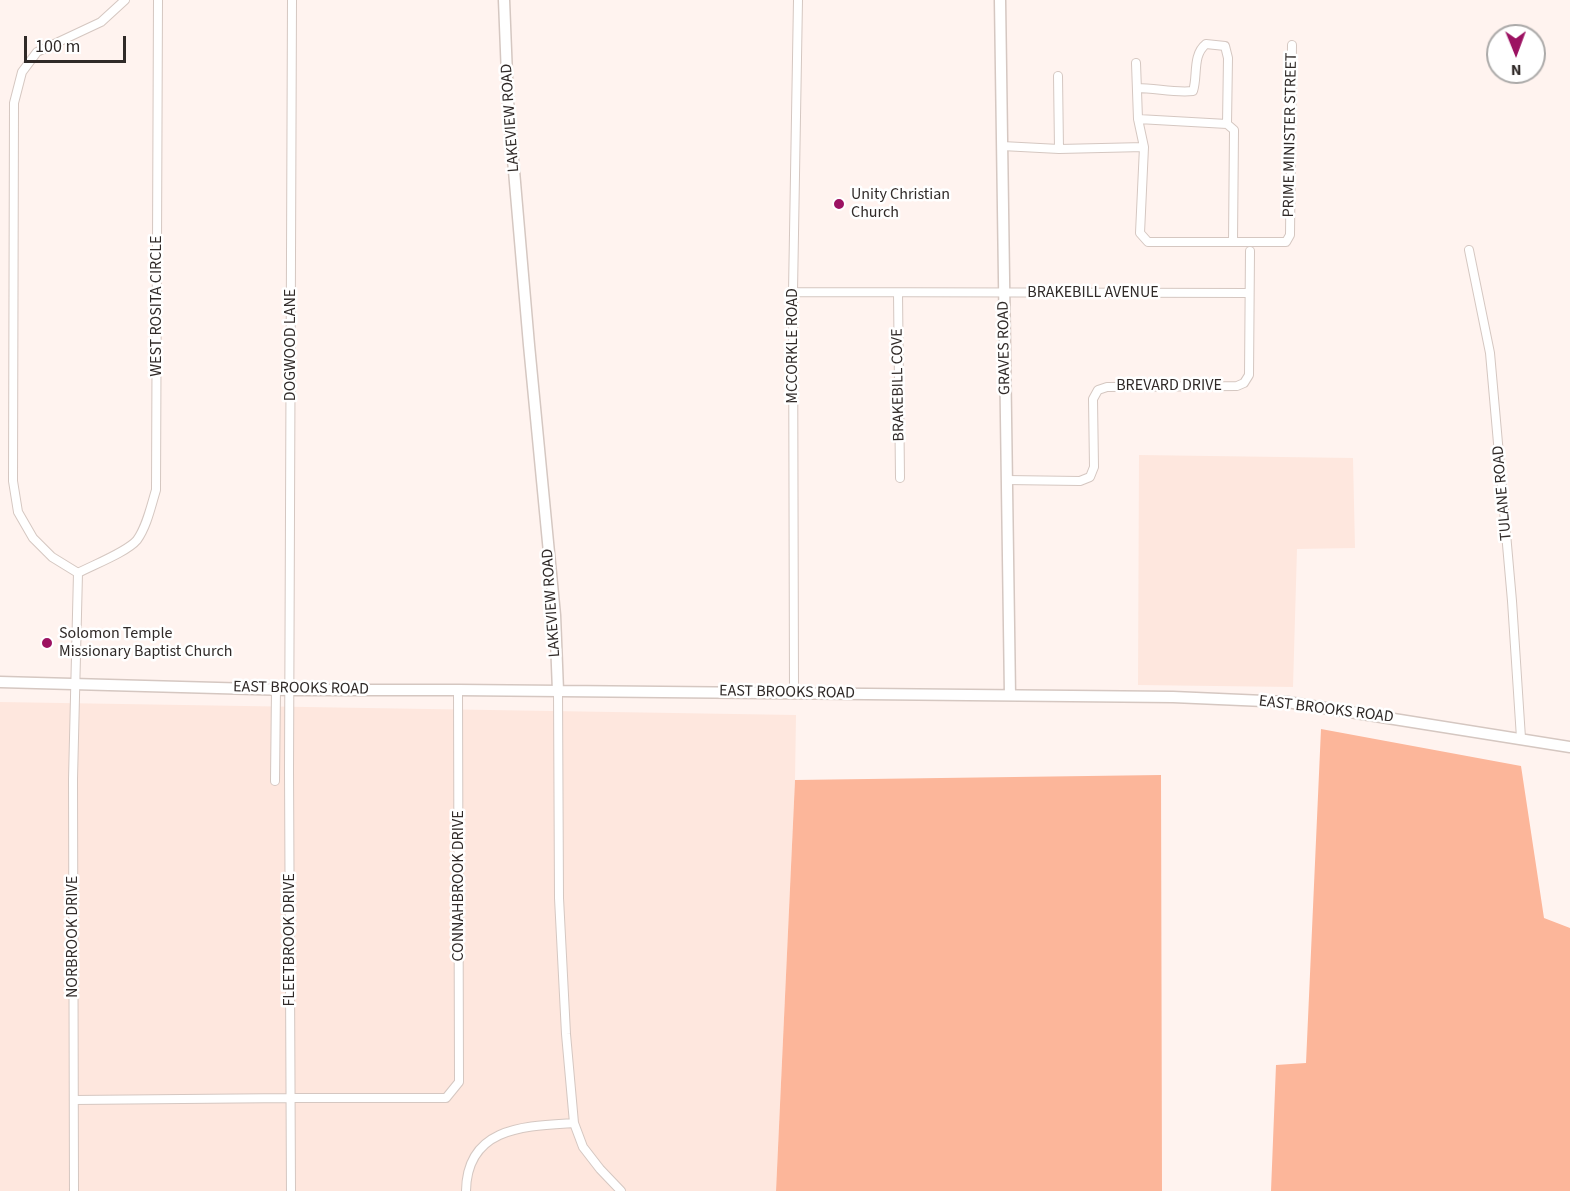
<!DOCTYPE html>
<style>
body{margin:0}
#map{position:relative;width:1570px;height:1191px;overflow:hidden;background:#fff3ef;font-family:"Source Sans 3",sans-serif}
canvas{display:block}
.north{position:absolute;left:1486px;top:24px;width:60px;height:60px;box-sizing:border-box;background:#fff;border:2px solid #acaaa9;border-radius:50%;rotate:179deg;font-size:16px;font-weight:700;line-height:24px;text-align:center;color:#302a28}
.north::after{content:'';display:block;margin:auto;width:21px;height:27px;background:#9c1262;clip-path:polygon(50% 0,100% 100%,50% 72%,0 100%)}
.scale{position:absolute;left:24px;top:36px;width:102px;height:27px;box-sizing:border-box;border:3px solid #302a28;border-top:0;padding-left:8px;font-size:18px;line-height:21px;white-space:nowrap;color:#302a28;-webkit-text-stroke:4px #fff;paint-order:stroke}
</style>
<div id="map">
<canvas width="1570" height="1191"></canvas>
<div class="north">N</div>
<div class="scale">100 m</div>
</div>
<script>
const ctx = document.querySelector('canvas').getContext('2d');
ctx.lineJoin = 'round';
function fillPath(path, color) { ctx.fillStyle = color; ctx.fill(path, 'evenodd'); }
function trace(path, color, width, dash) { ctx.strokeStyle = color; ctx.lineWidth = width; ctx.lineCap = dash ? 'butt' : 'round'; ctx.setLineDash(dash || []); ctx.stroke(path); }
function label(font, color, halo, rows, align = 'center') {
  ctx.font = font + ' "Source Sans 3",sans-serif'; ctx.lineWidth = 5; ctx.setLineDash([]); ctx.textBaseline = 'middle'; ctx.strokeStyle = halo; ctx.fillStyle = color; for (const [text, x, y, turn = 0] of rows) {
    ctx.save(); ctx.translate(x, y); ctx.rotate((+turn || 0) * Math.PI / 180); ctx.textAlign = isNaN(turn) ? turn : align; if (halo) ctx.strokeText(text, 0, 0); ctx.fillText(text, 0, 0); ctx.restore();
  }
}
const built = new Path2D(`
 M 1139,455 L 1353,458 L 1355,548 L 1297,549 L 1293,687 L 1138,685 Z
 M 0,702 L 796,715 L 795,780 L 776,1191 L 0,1191 Z`);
const green = new Path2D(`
 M 1321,729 L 1521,766 L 1544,918 L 1570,928 L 1570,1191 L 1271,1191 L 1276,1065 L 1306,1063 Z
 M 1161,775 L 1162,1191 L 776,1191 L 795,780 Z`);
const street = new Path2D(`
 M 1136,63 L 1138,119 L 1144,147 L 1140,233 L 1148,242 L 1286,242 L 1290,235 L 1292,45
 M 1058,76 L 1059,149
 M 1137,88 C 1156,88 1174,93 1193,91 C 1198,76 1192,55 1206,44 L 1225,46 L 1228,58 L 1227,124 L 1234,130 L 1233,242
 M 1138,119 L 1227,124
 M 1002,146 L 1059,149 L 1144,147
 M 1469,250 L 1490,353 L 1512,601 L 1521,738
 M 793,292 L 1249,293
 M 898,293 L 900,478
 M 1006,480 L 1080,481 L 1090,477 L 1094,467 L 1093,399 L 1098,390 L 1107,387 L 1237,386 L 1244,383 L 1249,375 L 1250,251
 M 78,573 L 52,557 L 33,538 L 18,512 L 13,481 L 14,103 L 22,72 L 37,52 L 101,22 L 125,0
 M 78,573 C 93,565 127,552 137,540 C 147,526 151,506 156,490 L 158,0
 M 558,691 L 559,898 L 566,1034 L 574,1123 L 583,1147 L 600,1169 L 621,1191
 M 794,693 L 793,292 L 798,0
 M 275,781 L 276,689
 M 74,1100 L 291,1098 L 446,1098 L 459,1082 L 458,690
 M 74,1191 L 73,779 L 78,573
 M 291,1191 L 289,770 L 292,0
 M 466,1191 C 467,1126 526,1126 574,1123`);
const secondary = new Path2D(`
 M 504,0 L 508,101 L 529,345 L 555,615 L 558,691
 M 1000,0 L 1010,695
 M 0,682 L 290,690 L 458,690 L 1173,697 L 1287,702 L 1570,747`);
const markers = [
 [839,204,6,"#9c1262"],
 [47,643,6,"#9c1262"]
];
const streetNames = [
 ["LAKEVIEW ROAD",511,118,-94],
 ["PRIME MINISTER STREET",1291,135,-89],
 ["BRAKEBILL AVENUE",1093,293],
 ["WEST ROSITA CIRCLE",157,306,-90],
 ["DOGWOOD LANE",291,345,-90],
 ["MCCORKLE ROAD",793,346,-90],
 ["GRAVES ROAD",1005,348,-91],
 ["BRAKEBILL COVE",899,385,-91],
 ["BREVARD DRIVE",1169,386],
 ["TULANE ROAD",1503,493,-95],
 ["LAKEVIEW ROAD",552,603,-94],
 ["EAST BROOKS ROAD",301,689,1],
 ["EAST BROOKS ROAD",787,693,1],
 ["EAST BROOKS ROAD",1326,710,7],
 ["CONNAHBROOK DRIVE",459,886,-90],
 ["NORBROOK DRIVE",73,937,-90],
 ["FLEETBROOK DRIVE",290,940,-90]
];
const poiNames = [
 ["Unity Christian",851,195],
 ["Church",851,213],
 ["Solomon Temple",59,634],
 ["Missionary Baptist Church",59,652]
];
fillPath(built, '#fee7de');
fillPath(green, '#fcb69a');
trace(street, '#d5c7c1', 10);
trace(secondary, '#d5c7c1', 13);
trace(street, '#fff', 8);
trace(secondary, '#fff', 10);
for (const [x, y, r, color] of markers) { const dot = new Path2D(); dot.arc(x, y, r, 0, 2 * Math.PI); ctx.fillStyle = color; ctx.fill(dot); trace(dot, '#fff', 2); }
label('16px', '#302a28', '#fff', streetNames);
label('16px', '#302a28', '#fff', poiNames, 'left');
</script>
